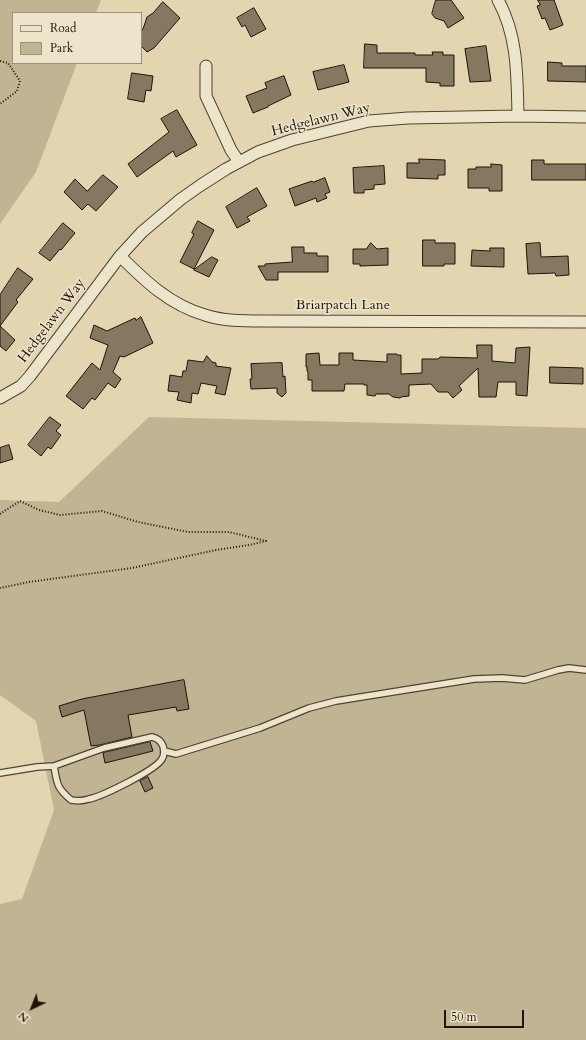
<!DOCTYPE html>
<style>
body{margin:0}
#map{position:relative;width:586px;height:1040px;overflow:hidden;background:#e2d5af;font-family:Cardo,serif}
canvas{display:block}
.legend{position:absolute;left:12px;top:12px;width:130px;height:52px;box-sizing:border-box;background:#ece4cb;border:1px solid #9a917e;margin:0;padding:5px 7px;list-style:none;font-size:12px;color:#1e140a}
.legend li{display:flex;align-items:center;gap:8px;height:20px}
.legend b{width:20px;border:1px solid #9a917e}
.north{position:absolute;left:12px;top:988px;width:40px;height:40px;-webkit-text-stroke:3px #ece4cb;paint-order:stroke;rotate:223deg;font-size:11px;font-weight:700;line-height:16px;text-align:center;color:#1e140a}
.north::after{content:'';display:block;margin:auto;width:14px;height:18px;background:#1e140a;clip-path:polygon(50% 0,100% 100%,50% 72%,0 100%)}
.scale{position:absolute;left:444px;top:1010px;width:80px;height:18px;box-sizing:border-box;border:2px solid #1e140a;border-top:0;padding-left:5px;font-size:12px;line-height:14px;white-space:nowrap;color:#1e140a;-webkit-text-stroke:3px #ece4cb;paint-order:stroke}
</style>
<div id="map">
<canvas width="586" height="1040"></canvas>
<ul class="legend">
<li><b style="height:5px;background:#ece4cb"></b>Road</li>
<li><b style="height:11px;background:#c1b493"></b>Park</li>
</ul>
<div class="north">N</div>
<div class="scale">50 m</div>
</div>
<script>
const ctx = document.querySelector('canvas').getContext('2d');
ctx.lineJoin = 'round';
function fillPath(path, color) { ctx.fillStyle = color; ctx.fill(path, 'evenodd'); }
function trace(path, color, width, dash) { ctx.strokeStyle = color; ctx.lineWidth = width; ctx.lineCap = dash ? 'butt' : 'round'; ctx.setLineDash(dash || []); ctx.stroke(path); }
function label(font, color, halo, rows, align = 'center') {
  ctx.font = font + ' Cardo,serif'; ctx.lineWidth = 3; ctx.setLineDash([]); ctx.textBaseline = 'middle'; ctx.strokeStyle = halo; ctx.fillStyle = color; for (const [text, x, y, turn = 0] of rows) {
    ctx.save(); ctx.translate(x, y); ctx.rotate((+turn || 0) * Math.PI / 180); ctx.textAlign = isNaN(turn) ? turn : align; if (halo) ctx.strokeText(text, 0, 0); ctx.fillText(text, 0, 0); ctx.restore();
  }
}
const green = new Path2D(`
 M 0,0 L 101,0 L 96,13 L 13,13 L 13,63 L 77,63 L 36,172 L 0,224 Z
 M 149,417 L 586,428 L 586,1040 L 0,1040 L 0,904 L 22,899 L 54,810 L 36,721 L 0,695 L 0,500 L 59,502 Z`);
const building = new Path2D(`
 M 436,0 L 451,0 L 464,18 L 448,28 L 444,21 L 435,18 L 432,14 Z
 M 538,0 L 554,0 L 563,25 L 550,30 L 545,18 L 542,19 L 537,6 L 540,5 Z
 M 163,2 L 180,18 L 154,48 L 147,52 L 141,46 L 141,31 L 143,29 L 147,17 L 153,13 Z
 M 254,8 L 266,29 L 251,37 L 245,25 L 242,27 L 237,18 Z
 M 365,44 L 377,45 L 377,53 L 415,53 L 415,55 L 433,55 L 432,52 L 443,52 L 443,55 L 454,55 L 454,86 L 440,86 L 440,83 L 426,82 L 426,68 L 364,68 Z
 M 486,46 L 491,81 L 470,82 L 465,49 Z
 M 548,62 L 562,63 L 562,66 L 586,66 L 586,82 L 548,81 Z
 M 344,65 L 349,82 L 318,90 L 313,72 Z
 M 132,73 L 153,76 L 151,91 L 146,90 L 144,102 L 128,99 Z
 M 284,76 L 291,95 L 268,106 L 268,107 L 253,113 L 246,96 L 267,88 L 265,83 Z
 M 177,110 L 197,145 L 176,157 L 173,151 L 137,177 L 128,164 L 169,132 L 161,119 Z
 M 419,159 L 445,160 L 445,175 L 438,175 L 438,179 L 407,178 L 407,163 L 419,163 Z
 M 532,160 L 544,160 L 544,164 L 586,164 L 586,180 L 532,180 Z
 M 491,164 L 502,165 L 502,191 L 489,191 L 489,188 L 468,188 L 468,169 L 476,169 L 476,167 L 491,167 Z
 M 384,166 L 385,184 L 374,185 L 374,189 L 364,190 L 364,193 L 354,193 L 353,168 Z
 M 103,175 L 118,187 L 96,211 L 88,204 L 82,210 L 64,192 L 75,179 L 87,191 Z
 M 325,178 L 330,192 L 325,194 L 327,198 L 317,202 L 316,198 L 295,206 L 289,189 L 312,181 L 313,182 Z
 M 257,188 L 267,206 L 247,217 L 250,221 L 237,228 L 226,207 Z
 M 198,221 L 214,230 L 194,269 L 180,262 L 194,234 L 192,233 Z
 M 63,223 L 75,233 L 61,250 L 60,249 L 50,261 L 39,253 Z
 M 423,240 L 435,240 L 435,243 L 455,243 L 455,264 L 444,264 L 444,266 L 423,266 Z
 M 371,243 L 377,249 L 388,248 L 388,265 L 360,266 L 360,264 L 353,264 L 353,249 L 366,249 Z
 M 540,243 L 541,257 L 568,256 L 569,275 L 556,276 L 555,273 L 528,274 L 526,244 Z
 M 292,247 L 304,247 L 304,253 L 317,253 L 317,256 L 328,256 L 328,272 L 278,272 L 278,280 L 266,280 L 258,266 L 265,266 L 265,264 L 292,262 Z
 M 490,248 L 504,248 L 504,267 L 471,266 L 472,250 L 490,251 Z
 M 212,257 L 218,260 L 209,277 L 194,270 Z
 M 18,268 L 33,279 L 16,300 L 18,302 L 0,326 L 15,340 L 6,351 L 0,346 L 0,295 Z
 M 141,317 L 153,343 L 124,357 L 120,356 L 113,372 L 121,379 L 115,388 L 108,383 L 95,400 L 92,398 L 83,409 L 66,396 L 92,363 L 100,370 L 108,345 L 90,338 L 94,325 L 107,331 L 135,318 L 136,320 Z
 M 477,345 L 492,345 L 492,361 L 515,363 L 516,348 L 530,347 L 527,396 L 516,395 L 516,382 L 498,382 L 496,397 L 479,397 L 478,368 L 459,386 L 462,390 L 453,398 L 448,392 L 438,392 L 431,384 L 409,385 L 409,396 L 401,397 L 400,398 L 393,397 L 389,394 L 376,394 L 375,396 L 367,395 L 367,385 L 364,385 L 364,384 L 345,384 L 344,391 L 312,391 L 312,380 L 308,380 L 308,372 L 307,371 L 307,367 L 306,367 L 306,354 L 319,353 L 320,365 L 339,365 L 339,353 L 353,353 L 353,360 L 387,362 L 387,354 L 397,354 L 397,355 L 401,355 L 401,374 L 422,373 L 422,359 L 438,359 L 440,357 L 477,358 Z
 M 207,356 L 212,362 L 216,363 L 216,366 L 231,368 L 225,395 L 215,393 L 217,386 L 201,383 L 198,394 L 192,393 L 191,403 L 177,400 L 179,392 L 168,391 L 170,375 L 182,377 L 183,371 L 186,371 L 188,360 L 203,362 Z
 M 282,363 L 283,377 L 285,376 L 286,393 L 282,397 L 277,393 L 277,388 L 251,389 L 250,379 L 252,379 L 251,364 Z
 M 550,367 L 583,368 L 583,384 L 550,383 Z
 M 50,417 L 61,425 L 56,431 L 61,435 L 51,449 L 48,447 L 41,456 L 28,445 Z
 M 9,445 L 13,459 L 0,463 L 0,448 Z
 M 184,680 L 189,709 L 177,711 L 176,707 L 128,715 L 132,737 L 100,745 L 91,746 L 84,710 L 62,717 L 59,706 L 82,699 Z
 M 150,742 L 153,751 L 105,763 L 103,753 Z
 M 148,777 L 153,788 L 145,792 L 140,781 Z`);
const path = new Path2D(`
 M 0,61 L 8,63 L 20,81 L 17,91 L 0,104
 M 0,514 L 20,501 L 39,510 L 60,515 L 102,511 L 138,522 L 188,532 L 229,532 L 266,541 L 249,545 L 216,550 L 132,568 L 29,582 L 0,588`);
const lane = new Path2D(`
 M 164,751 L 176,754 L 260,728 L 309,708 L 336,701 L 474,679 L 502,678 L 525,680 L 558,670 L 569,668 L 586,670
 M 0,773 L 37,767 L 54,766 L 104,748 L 152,737 C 157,738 161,741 163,746 C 164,750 164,756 162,759 C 156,770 103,796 89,799 C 83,801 77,801 71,800 C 57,788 57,784 54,766`);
const street = new Path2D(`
 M 498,0 C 518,36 517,76 518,116
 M 206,66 L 206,96 L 231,150 L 239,162
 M 120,256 C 145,281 170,305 205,315 C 223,321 243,321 263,321 L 586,322
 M 0,398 L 21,386 L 30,376 L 120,256 L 142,232 L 181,199 L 201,185 L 226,169 L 258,152 L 292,140 L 369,121 L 408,118 L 518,116 L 586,117`);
const streetNames = [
 ["Hedgelawn Way",321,120,-14],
 ["Briarpatch Lane",343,306],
 ["Hedgelawn Way",52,321,-53]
];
fillPath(green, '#c1b493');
fillPath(building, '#847860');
trace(building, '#1e140a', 1);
trace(lane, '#4f4433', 8);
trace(street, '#4f4433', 13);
trace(path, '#1e140a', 2, [1, 2]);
trace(lane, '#ece4cb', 5.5);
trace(street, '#ece4cb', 11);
label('14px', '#1e140a', '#ece4cb', streetNames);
</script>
